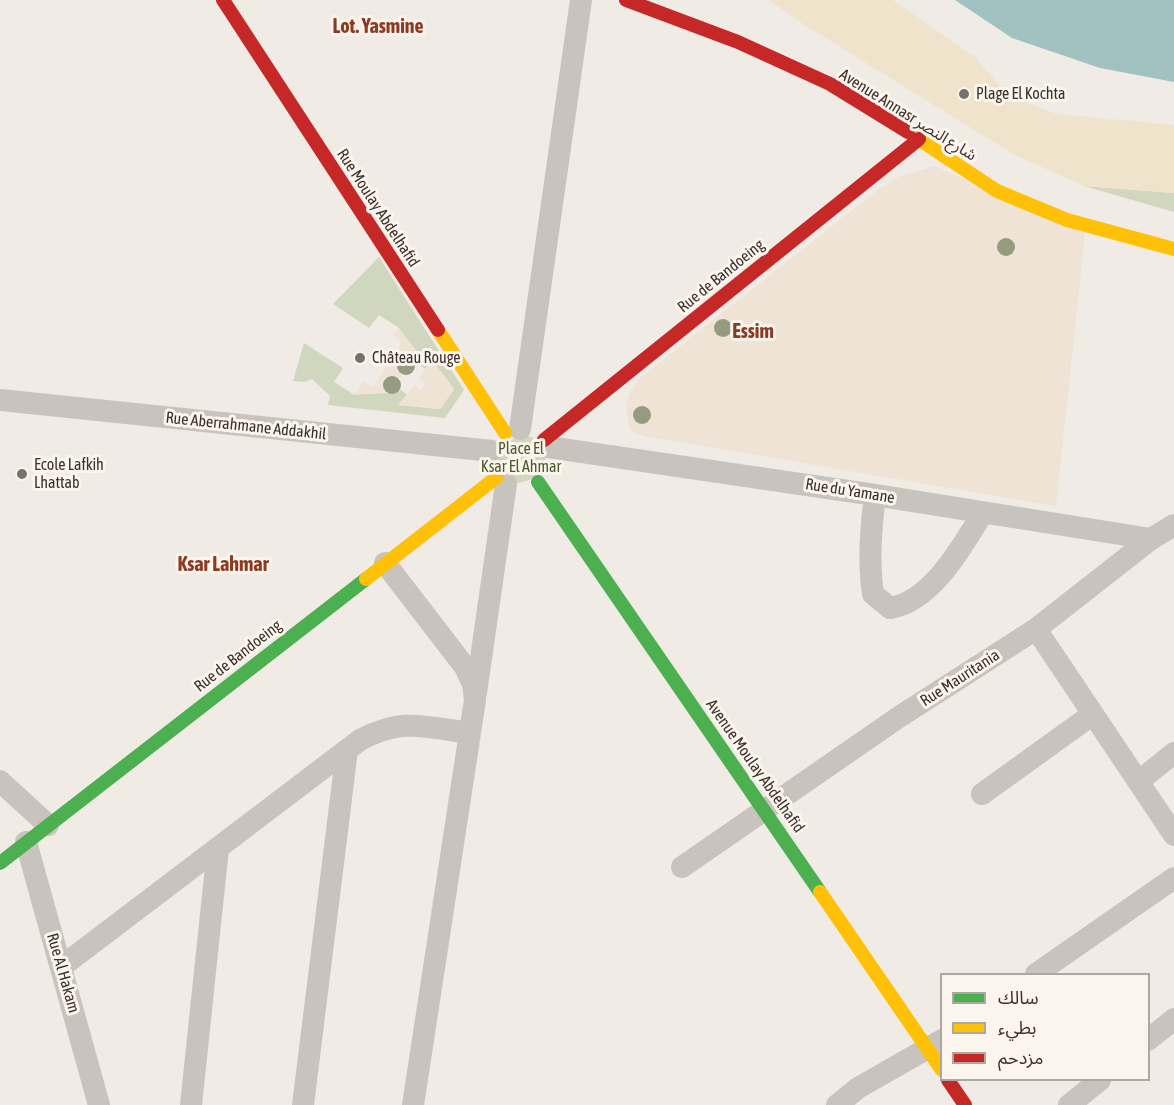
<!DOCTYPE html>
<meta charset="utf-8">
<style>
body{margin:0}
#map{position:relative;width:1174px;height:1105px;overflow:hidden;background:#f0ebe5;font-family:"Asap Condensed","Noto Sans Arabic",sans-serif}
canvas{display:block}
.legend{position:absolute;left:940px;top:973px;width:210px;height:108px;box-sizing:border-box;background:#fbf5ee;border:2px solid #aea6a0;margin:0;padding:8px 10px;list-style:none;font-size:18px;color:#3b302b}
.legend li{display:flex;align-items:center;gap:12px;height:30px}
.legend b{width:30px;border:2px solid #aea6a0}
</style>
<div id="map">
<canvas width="1174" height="1105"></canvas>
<ul class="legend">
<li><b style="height:8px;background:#4caf50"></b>سالك</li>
<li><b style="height:8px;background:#ffc107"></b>بطيء</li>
<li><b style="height:8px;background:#c62828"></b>مزدحم</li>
</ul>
</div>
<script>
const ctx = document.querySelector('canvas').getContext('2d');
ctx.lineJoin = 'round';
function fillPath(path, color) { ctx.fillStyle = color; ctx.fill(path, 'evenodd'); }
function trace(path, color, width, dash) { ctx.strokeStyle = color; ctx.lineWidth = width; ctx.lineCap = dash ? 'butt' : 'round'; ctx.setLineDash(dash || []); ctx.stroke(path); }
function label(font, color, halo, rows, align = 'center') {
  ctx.font = font + ' "Asap Condensed","Noto Sans Arabic",sans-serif'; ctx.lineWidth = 6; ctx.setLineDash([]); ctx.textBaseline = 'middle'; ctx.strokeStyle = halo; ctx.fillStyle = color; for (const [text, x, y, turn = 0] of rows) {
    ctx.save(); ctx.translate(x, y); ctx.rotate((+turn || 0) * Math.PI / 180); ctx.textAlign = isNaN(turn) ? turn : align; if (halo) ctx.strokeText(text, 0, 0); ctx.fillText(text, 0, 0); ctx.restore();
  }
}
const green = new Path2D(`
 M 1084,186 L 1174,193 L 1174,212 Z
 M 379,257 L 464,390 L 445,418 L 328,405 L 330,396 L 312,379 L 305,382 L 293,381 L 304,343 L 343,368 L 334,382 L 353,394 L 388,393 L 395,385 L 407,395 L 399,405 L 440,409 L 454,389 L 432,360 L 425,369 L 412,359 L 417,352 L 398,327 L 379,315 L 369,328 L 333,304 Z
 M 525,435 L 533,438 L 546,457 C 544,473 533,481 517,483 L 496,464 C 497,444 507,441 525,435 Z`);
const sand = new Path2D(`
 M 769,0 L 893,0 L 975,57 L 1001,87 L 1024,102 L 1057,114 L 1174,125 L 1174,193 L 1084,186 L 1013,154 L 803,24 Z`);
const plaza = new Path2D(`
 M 935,166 L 1085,234 L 1056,506 L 644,436 L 630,430 L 626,405 L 630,392 L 639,379 L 878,190 L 900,176 Z
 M 398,327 L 417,352 L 409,366 L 388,393 L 353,395 L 363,382 L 373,387 L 402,343 L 393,335 Z
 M 432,360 L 454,390 L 440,409 L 398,405 L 415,385 L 421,390 L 426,384 L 419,378 Z`);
const water = new Path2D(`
 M 955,0 L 1174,0 L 1174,82 L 1100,68 L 1012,38 Z`);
const street = new Path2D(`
 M 0,400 L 492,451
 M 520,429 L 581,0
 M 548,447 L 875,495 L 1151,539
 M 875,495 C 871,528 868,561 873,594 L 890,608 C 931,602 962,547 982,514
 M 385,563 L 465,667 L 473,684 L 475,700 L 413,1105
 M 1036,629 L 1174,835
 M 476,693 L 506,484
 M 0,781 L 48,825
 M 1139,781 L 1174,753
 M 982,794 L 1093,714
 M 26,842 L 99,1105
 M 682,867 L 899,717 L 1036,629 L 1151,539 L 1174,525
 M 61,967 L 360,740 C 404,717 423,727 470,733
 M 1036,974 L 1174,878
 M 1148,1040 L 1174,1019
 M 191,1105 L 218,848
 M 303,1105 L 347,750
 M 837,1105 L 858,1088 L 942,1040
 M 1069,1105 L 1100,1080`);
const fast = new Path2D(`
 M 538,482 L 820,892
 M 0,863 L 366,579`);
const slow = new Path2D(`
 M 908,132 L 997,191 L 1067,220 L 1174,249
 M 438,330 L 505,433
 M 366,579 L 497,477
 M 820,892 L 942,1070`);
const jam = new Path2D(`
 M 223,0 L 438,330
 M 626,0 L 738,42 L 830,84 L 908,132
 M 544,440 L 919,139
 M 948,1080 L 965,1105`);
const trees = [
 [1006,247],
 [723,328],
 [406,366],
 [392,385],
 [642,415]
];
const markers = [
 [964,94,6,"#7a716c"],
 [360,358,6,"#7a716c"],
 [22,474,6,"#7a716c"]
];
const poiNames = [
 ["Plage El Kochta",976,94],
 ["Château Rouge",372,358],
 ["Ecole Lafkih",34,465],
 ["Lhattab",34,483]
];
const streetNames = [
 ["Avenue Annasr شارع النصر",908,115,32],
 ["Rue Moulay Abdelhafid",378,208,57],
 ["Rue de Bandoeing",721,276,-39],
 ["Rue Aberrahmane Addakhil",246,426,6],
 ["Rue du Yamane",850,491,9],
 ["Rue de Bandoeing",238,656,-38],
 ["Rue Mauritania",960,678,-33],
 ["Avenue Moulay Abdelhafid",755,766,55],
 ["Rue Al Hakam",63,973,74]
];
const parkNames = [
 ["Place El",521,449],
 ["Ksar El Ahmar",521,467]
];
const quarterNames = [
 ["Lot. Yasmine",378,27],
 ["Essim",753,332],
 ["Ksar Lahmar",223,565]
];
fillPath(green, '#d1d6bf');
fillPath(sand, '#efe3cc');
fillPath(plaza, '#eee3d5');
fillPath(water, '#a1c2c1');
trace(street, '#c9c3be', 22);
trace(fast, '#4caf50', 14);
trace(slow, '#ffc107', 14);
trace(jam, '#c62828', 14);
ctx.fillStyle = '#959b80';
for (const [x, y] of trees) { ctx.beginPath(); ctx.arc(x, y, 9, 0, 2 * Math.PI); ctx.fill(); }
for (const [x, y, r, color] of markers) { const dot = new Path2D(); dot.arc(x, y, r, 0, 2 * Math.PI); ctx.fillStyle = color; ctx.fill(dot); trace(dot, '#fbf5ee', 2); }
label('16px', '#3b302b', '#fbf5ee', poiNames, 'left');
label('16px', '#3b302b', '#fbf5ee', streetNames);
label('16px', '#4a5a2e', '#fbf5ee', parkNames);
label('bold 20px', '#8c3b22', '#fbf5ee', quarterNames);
</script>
